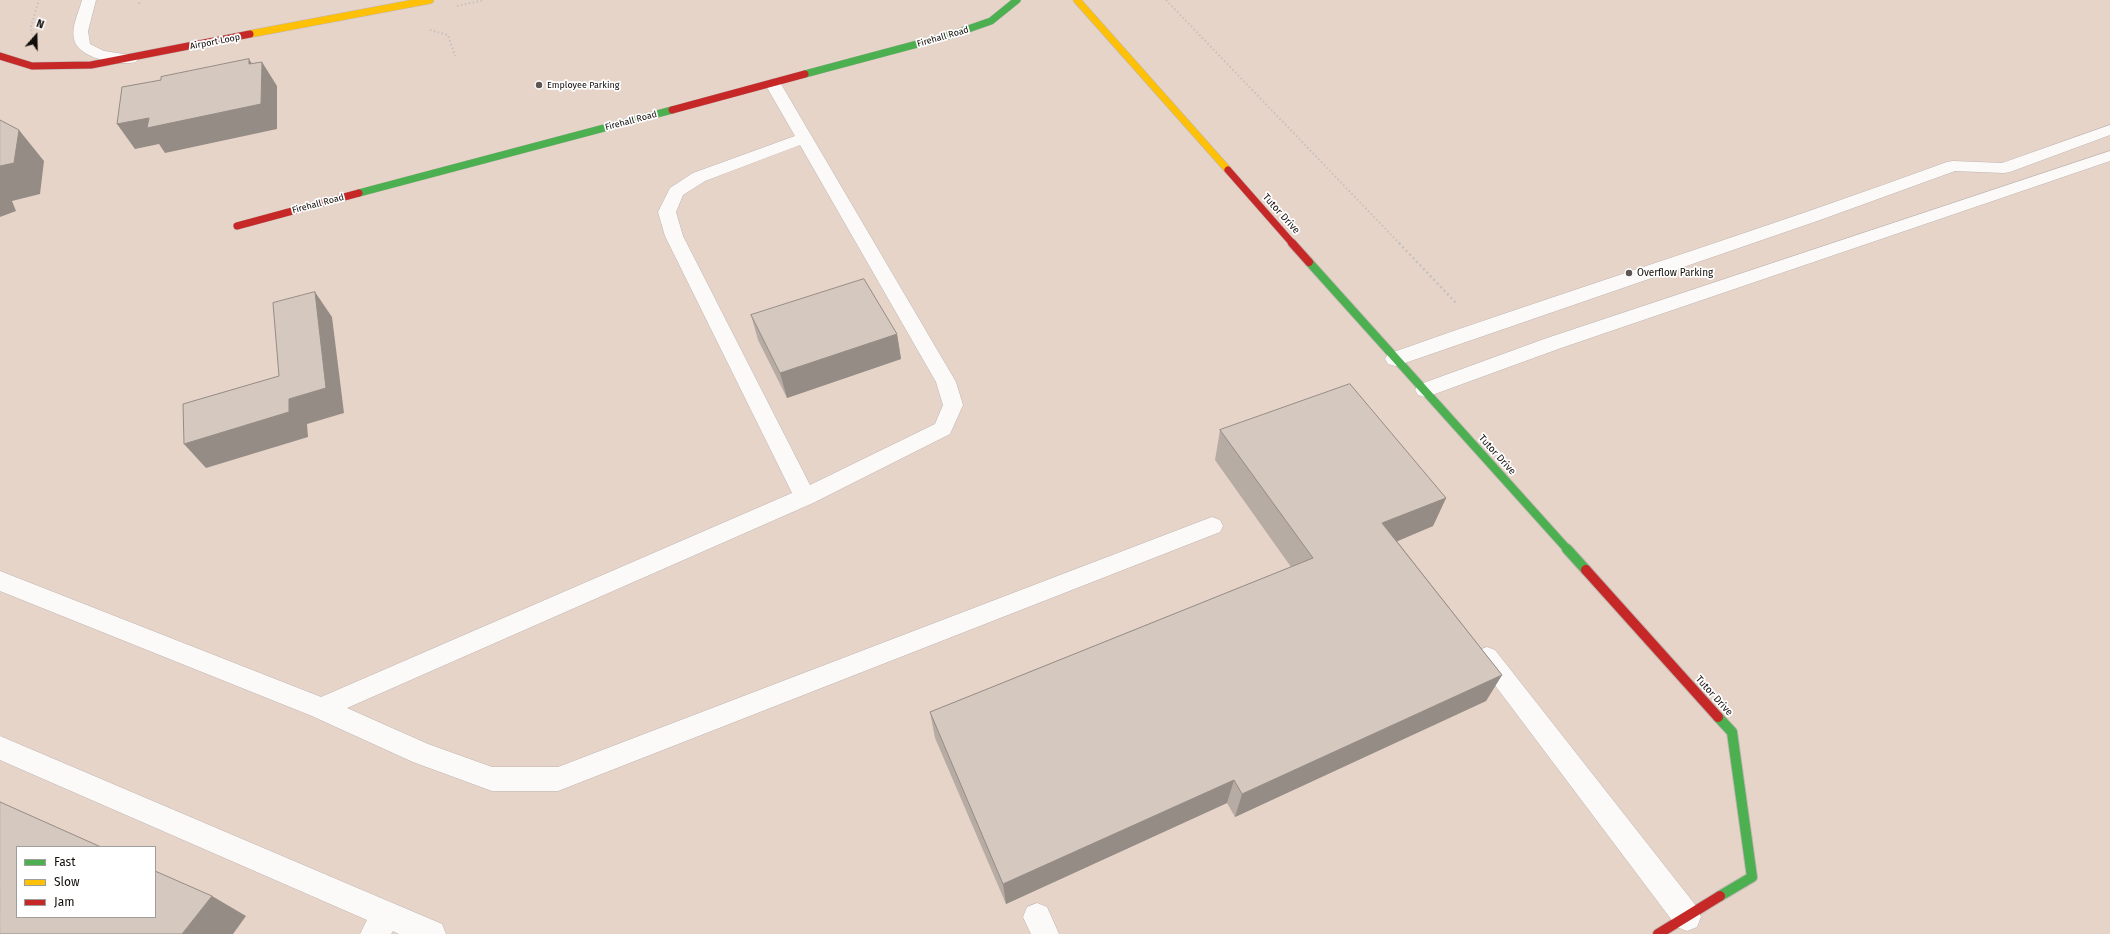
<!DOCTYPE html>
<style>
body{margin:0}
#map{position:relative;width:2110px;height:934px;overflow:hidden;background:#e9dfd9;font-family:"Fira Sans",sans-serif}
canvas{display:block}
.legend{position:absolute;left:16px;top:846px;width:140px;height:72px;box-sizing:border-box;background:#fff;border:1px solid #a09e9d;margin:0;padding:5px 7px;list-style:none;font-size:12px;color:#120d09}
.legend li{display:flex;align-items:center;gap:8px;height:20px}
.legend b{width:20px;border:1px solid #a09e9d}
.north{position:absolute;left:16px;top:16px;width:40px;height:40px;-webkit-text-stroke:3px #fff;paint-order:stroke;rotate:20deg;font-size:11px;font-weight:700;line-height:16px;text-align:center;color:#120d09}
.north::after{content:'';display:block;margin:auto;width:14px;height:18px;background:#120d09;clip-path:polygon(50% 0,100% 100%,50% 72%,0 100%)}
</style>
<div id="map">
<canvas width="2110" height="934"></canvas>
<ul class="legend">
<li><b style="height:5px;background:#4caf50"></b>Fast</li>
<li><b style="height:5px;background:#ffc107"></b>Slow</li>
<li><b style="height:5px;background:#c62828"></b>Jam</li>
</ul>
<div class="north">N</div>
</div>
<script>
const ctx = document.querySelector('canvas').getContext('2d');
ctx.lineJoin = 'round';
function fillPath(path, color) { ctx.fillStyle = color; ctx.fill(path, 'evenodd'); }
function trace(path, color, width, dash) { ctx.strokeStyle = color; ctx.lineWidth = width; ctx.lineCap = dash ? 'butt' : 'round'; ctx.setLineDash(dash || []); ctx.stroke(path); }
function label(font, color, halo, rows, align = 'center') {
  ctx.font = font + ' "Fira Sans",sans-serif'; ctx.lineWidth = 3.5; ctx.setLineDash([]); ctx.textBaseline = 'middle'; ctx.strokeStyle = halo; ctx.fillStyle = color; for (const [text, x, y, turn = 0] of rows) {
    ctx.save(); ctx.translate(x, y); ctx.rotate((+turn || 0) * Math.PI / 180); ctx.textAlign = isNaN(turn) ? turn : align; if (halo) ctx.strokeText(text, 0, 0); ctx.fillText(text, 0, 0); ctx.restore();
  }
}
const built = new Path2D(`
 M 0,0 L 2110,0 L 2110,934 L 0,934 ZM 17,847 L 155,847 L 155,917 L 17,917 Z`);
const pathFar1 = new Path2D(`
 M 1166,0 L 1400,244
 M 139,4 L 140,0
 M 457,6 L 484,0
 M 430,30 L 448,35 L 455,56
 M 32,35 L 31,26 L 39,0`);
const path = new Path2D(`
 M 1399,243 L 1457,304`);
const lane = new Path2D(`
 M 82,0 L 96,0 L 88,31 L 90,44 L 104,51 L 136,56 L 138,59 L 136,62 C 120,66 78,59 74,39 C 71,27 79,12 82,0 Z
 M 773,79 L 778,81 L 781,84 L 956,382 L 963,405 L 950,434 L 813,503 L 347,708 L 428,744 L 492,767 L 558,767 L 1204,520 L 1212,517 L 1220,520 L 1223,526 L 1220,532 L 558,791 L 492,791 L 413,762 L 312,716 L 0,591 L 0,571 L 321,697 L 792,493 L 665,236 L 658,212 L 670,188 L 693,173 L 795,136 L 765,84 L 768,81 ZM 800,145 L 936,382 L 943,405 L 935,424 L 810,485 L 683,236 L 676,212 L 683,195 L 705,181 Z
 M 2110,125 L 2110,135 L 2010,172 L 2004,173 L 1955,171 L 1820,220 L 1402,364 L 1395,366 L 1388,364 L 1385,359 L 1388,354 C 1574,288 1762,230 1947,162 L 1953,161 L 2002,163 Z
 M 2110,151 L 2110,161 L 1561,348 L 1432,395 L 1425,397 L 1418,395 L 1415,390 L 1418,385 L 1547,338 Z
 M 1487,647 L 1495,650 L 1697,907 L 1701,917 L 1697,927 L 1687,931 L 1677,927 L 1479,664 L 1475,657 L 1479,650 Z
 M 0,736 L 442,924 L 446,934 L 399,934 L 393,931 L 391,934 L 360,934 L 367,920 L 0,760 Z
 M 1037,903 L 1047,907 L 1059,934 L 1031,934 L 1023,917 L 1027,907 Z`);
const fastFar2 = new Path2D(`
 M 805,74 L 951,35 L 991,21 L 1017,0
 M 359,193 L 672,110`);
const fastFar1 = new Path2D(`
 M 1309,262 L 1568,550`);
const fast = new Path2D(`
 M 1567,549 L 1586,570
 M 1718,717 L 1732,732 L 1752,877 L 1720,896`);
const slow = new Path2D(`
 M 1077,0 L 1228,170
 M 250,34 L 430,0`);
const jamFar2 = new Path2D(`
 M 0,56 L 32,66 L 91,65 L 250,34
 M 672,110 L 805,74
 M 1228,170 L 1293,244
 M 237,226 L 359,193`);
const jamFar1 = new Path2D(`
 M 1292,243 L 1309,262`);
const jam = new Path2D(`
 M 1586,570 L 1718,717
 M 1658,934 L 1720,896`);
const wall = new Path2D(`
 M 751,315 L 897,334 L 901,359 L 787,398 L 758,340 Z
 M 1220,430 L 1446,498 L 1433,526 L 1397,541 L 1502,675 L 1486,701 L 1235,817 L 1227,803 L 1006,904 L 935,738 L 930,712 L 1291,567 L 1215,460 Z`);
const shadedWall = new Path2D(`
 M 249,59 L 262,80 L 262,62 L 277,86 L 277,129 L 165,153 L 159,144 L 135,149 L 117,124 L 249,64 Z
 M 19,130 L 44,161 L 40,194 L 12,201 L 16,211 L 0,217 L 0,166 Z
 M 315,292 L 332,317 L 344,413 L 307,424 L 308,437 L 206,468 L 184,444 L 289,399 Z
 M 897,334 L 901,359 L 787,398 L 780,373 Z
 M 1446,498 L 1433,526 L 1372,552 L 1382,523 Z
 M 1502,675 L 1486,701 L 1235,817 L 1242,794 Z
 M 1234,780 L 1227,803 L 1006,904 L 1003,884 Z
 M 212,896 L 246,916 L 233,934 L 182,934 Z`);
const building = new Path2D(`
 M 249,59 L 249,64 L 262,62 L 261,104 L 147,128 L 149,118 L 117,124 L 122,87 L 161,80 L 161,77 Z
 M 0,120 L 19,130 L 14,163 L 0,166 Z
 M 864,279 L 897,334 L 780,373 L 751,315 Z
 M 315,292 L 326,388 L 289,399 L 289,412 L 184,444 L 183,404 L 279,376 L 273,303 Z
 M 1350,384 L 1446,498 L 1382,523 L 1502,675 L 1242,794 L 1234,780 L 1003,884 L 930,712 L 1313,558 L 1220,430 Z
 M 0,802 L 101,847 L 17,847 L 17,917 L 155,917 L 155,871 L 212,896 L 182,934 L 0,934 Z`);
const markers = [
 [539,85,4,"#5d5652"],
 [1629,273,4,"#5d5652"]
];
const farStreetnames = [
 ["Firehall Road",943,37,-16],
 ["Airport Loop",215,42,-11],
 ["Firehall Road",631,121,-15],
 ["Firehall Road",318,204,-15]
];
const farPoinames = [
 ["Employee Parking",547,85]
];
const streetNames = [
 ["Tutor Drive",1281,214,48],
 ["Tutor Drive",1497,455,48],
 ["Tutor Drive",1714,696,48]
];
const poiNames = [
 ["Overflow Parking",1637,273]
];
fillPath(built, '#e7d4c9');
trace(lane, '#beb6b1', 1);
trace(fastFar2, '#beb6b1', 8);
trace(fastFar1, '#beb6b1', 10);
trace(fast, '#beb6b1', 12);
trace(slow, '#beb6b1', 8);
trace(jamFar2, '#beb6b1', 8);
trace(jamFar1, '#beb6b1', 10);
trace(jam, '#beb6b1', 12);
trace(pathFar1, '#c4c1be', 2, [1.5, 2.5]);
trace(path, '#c4c1be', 2.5, [2, 3]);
fillPath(lane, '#fcfaf9');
trace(fastFar2, '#4caf50', 7);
trace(fastFar1, '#4caf50', 8);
trace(fast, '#4caf50', 10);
trace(slow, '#ffc107', 7);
trace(jamFar2, '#c62828', 7);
trace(jamFar1, '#c62828', 8);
trace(jam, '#c62828', 10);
fillPath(wall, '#b7aca4');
fillPath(shadedWall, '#958c86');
fillPath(building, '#d5c8bf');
trace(building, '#958c86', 1);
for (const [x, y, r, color] of markers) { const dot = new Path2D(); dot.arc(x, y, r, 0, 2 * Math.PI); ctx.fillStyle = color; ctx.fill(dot); trace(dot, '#fff', 1.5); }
label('9px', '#120d09', '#fff', farStreetnames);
label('9px', '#120d09', '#fff', farPoinames, 'left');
label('10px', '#120d09', '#fff', streetNames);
label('10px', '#120d09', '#fff', poiNames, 'left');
</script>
